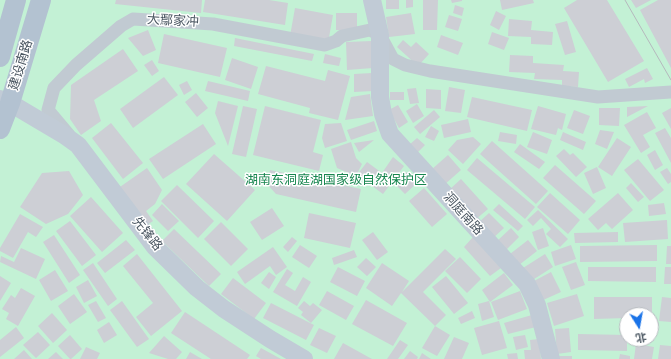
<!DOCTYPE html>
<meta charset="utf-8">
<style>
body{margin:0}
#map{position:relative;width:671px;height:359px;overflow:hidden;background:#f5f3f3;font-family:Manrope,"Noto Sans SC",sans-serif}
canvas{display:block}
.north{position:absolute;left:619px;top:307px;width:40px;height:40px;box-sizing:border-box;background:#fff;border:1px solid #b7bbc0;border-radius:50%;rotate:169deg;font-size:11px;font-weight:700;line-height:16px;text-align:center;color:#4a5661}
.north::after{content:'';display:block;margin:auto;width:14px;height:18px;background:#1a73e8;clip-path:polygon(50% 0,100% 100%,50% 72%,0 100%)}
</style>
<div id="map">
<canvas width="671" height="359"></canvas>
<div class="north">北</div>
</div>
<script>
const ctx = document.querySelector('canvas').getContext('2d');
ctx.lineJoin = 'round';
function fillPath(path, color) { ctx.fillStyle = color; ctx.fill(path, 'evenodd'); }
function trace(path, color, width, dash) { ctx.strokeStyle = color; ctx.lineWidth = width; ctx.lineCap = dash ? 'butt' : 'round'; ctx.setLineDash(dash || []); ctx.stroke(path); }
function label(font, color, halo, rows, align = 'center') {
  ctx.font = font + ' Manrope,"Noto Sans SC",sans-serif'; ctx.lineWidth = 3; ctx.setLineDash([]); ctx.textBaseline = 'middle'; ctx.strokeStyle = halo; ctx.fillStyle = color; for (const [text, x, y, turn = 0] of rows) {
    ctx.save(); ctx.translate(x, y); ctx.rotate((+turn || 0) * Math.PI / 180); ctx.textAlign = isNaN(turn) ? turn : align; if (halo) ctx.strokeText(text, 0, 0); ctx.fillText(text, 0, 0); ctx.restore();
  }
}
const green = new Path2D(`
 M 0,0 L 671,0 L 671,359 L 0,359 ZM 627,315 L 651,315 L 651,339 L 627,339 Z`);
const building = new Path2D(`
 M 116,0 L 202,0 L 201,13 L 115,4 Z
 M 205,0 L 269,0 L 288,3 L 285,25 L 203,12 Z
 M 386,0 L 399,0 L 399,9 L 386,9 Z
 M 406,0 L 413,0 L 413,7 L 406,8 Z
 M 423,0 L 438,0 L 437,30 L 423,30 Z
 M 451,0 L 462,0 L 462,1 L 452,3 Z
 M 500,0 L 533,0 L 534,3 L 502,10 Z
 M 577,0 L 607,0 L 644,61 L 608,82 L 564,8 Z
 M 631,0 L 651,0 L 636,8 Z
 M 658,0 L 671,0 L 671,68 L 640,10 Z
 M 455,5 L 464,8 L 462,16 L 453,13 Z
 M 295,8 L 333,15 L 328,43 L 290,36 Z
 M 496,11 L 506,16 L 499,30 L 490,25 Z
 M 336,13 L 357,13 L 357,30 L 336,30 Z
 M 411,13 L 415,34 L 389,37 L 386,17 Z
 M 449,15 L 462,19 L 458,31 L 445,27 Z
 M 509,19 L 532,21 L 531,30 L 553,32 L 552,45 L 531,44 L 531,37 L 508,36 Z
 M 567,21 L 576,52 L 565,55 L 555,24 Z
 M 148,30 L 156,50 L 143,56 L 128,38 Z
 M 492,32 L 509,38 L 504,50 L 488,44 Z
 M 164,34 L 227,48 L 220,77 L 158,63 Z
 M 441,35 L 463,43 L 458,55 L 437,47 Z
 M 235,38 L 314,54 L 312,61 L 234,46 Z
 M 403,40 L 411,47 L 416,42 L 429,54 L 418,66 L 397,47 Z
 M 372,41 L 373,68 L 347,70 L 346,42 Z
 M 123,49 L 138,71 L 94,100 L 101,121 L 81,135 L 70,119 L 71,85 Z
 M 325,54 L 341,58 L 339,66 L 323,63 Z
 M 510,55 L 533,56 L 533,63 L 564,65 L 563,71 L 579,72 L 578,87 L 562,86 L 562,80 L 534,79 L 535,73 L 509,72 Z
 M 232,58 L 258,67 L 251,89 L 225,80 Z
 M 152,60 L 159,71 L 152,76 L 144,65 Z
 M 266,66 L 325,81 L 328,70 L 350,76 L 338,120 L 309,113 L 310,108 L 258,94 Z
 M 647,68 L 653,79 L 645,83 L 644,79 L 629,87 L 625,79 Z
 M 372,73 L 373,91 L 354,92 L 354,74 Z
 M 164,77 L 178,95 L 133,128 L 120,109 Z
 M 187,81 L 192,90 L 184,95 L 179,85 Z
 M 208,81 L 250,91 L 248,101 L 205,91 Z
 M 449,87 L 465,90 L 461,113 L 445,111 Z
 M 416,88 L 419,103 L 410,104 L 407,89 Z
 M 426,89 L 441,90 L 441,109 L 426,108 Z
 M 390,92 L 404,92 L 404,100 L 390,100 Z
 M 196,93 L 208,108 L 197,117 L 185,102 Z
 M 370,94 L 373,116 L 345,120 L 351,97 Z
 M 472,97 L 532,110 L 527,131 L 467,117 Z
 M 218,101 L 238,106 L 228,146 L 215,113 Z
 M 417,104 L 424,116 L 413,123 L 406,111 Z
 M 398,105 L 408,122 L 399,128 L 389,110 Z
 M 243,106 L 257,109 L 246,157 L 232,154 Z
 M 265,106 L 321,120 L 313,152 L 323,155 L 319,171 L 253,155 Z
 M 538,106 L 566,114 L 562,130 L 558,128 L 556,135 L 531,129 Z
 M 648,106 L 627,117 L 627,107 Z
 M 599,108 L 620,108 L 619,126 L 599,125 Z
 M 671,108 L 671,129 L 662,113 Z
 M 434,110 L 440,117 L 420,134 L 414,127 Z
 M 574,110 L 590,116 L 583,134 L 567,128 Z
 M 647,112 L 656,128 L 643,135 L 650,147 L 641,153 L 624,125 Z
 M 468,119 L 471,132 L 444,138 L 441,125 Z
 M 374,121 L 377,131 L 351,140 L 347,130 Z
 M 111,123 L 143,163 L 123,179 L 92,138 Z
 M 341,123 L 347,141 L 325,148 L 322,138 L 325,124 Z
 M 203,124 L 216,144 L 163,179 L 149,159 Z
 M 431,126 L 439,131 L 434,141 L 425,137 Z
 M 665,128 L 671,138 L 671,163 L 655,133 Z
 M 600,130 L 614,132 L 607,149 L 595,144 Z
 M 500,132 L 517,135 L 516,144 L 498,141 Z
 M 533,132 L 552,140 L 547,154 L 527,147 Z
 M 563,132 L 586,142 L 583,150 L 560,140 Z
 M 473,137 L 481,144 L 463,164 L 448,150 L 457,140 Z
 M 417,138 L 425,145 L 416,154 L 408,146 Z
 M 617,138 L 631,147 L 612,176 L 598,167 Z
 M 374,140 L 359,152 L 354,143 Z
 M 492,141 L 548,191 L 536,204 L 480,154 Z
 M 351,142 L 356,158 L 362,164 L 356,176 L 337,168 L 331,149 Z
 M 520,144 L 545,162 L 539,169 L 514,152 Z
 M 564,149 L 570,155 L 573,153 L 587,167 L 576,177 L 556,156 Z
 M 655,150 L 663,165 L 655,170 L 647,155 Z
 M 214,154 L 255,190 L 227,221 L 186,184 Z
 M 448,155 L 461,170 L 444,185 L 431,170 Z
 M 393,157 L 404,166 L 383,194 L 357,175 L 367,162 L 382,173 Z
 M 477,158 L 535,207 L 525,219 L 467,170 Z
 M 638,159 L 664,190 L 650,201 L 624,170 Z
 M 555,165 L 596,201 L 584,214 L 543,178 Z
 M 597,167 L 606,188 L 593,194 L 584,173 Z
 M 147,168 L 162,190 L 155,204 L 146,211 L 153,221 L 144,227 L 117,189 Z
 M 667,168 L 671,174 L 671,182 L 668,184 L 660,172 Z
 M 270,170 L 361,189 L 356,212 L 276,194 L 267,184 Z
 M 69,171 L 83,195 L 68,214 L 46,224 L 20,207 L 42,173 Z
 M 406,172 L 417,183 L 405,194 L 394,183 Z
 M 461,179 L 488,209 L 475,220 L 448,191 Z
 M 631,183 L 644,197 L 638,202 L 626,188 Z
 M 177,185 L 214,221 L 198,238 L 161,201 Z
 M 424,188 L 447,214 L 432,227 L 409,201 Z
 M 550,193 L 580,220 L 568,234 L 537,207 Z
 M 618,193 L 633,210 L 612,229 L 606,223 L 598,230 L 588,219 Z
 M 91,197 L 123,233 L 102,252 L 70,216 Z
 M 664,203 L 666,214 L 649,216 L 648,205 Z
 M 162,204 L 179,221 L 168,231 L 152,215 Z
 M 499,204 L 523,226 L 518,231 L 493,210 Z
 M 272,208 L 284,226 L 262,240 L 250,222 Z
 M 538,210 L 568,239 L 560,247 L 546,234 L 551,229 L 541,218 L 533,226 L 527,220 Z
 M 309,213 L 356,223 L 350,248 L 304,238 Z
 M 489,213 L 504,228 L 492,239 L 477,224 Z
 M 20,214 L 43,227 L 36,237 L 28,232 L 13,258 L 0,251 L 0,248 Z
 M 667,220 L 668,239 L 625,242 L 623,223 Z
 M 70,221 L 96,255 L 82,266 L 56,231 Z
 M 221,222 L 248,249 L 231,266 L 204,239 Z
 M 511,228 L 519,237 L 505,251 L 496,242 Z
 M 543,228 L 549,246 L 538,250 L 532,232 Z
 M 174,229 L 221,274 L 209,286 L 162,241 Z
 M 373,232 L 388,252 L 377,260 L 362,240 Z
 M 618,232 L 618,242 L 575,243 L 574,233 Z
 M 54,235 L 80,275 L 69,283 L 43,242 Z
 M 292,237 L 297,241 L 288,252 L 283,247 Z
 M 473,237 L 501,268 L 490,276 L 464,247 Z
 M 126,240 L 135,250 L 105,273 L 97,263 Z
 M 528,240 L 537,251 L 519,265 L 510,254 Z
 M 300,245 L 317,256 L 309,268 L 292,257 Z
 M 571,245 L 576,259 L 555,266 L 551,252 Z
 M 657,245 L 657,261 L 580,262 L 580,246 Z
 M 667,246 L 671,246 L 671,264 L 666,264 Z
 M 273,247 L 287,267 L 276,275 L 270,266 L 245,284 L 237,272 Z
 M 21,248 L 45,259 L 36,279 L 0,262 L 1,256 L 14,262 Z
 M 445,249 L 456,259 L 423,292 L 446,315 L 435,326 L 450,335 L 437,356 L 422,348 L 435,326 L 401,293 L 392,306 L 366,288 L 382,263 L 409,281 L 402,292 Z
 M 354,250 L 357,257 L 334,265 L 332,258 Z
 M 137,254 L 182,311 L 151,336 L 136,317 L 153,303 L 123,266 Z
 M 545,254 L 553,267 L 531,281 L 523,268 Z
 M 460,257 L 481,279 L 467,293 L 445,271 Z
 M 366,258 L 376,267 L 367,276 L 357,267 Z
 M 576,262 L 585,285 L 571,290 L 562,267 Z
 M 93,263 L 117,299 L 108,306 L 83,270 Z
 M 338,267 L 365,281 L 357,296 L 330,282 Z
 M 588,267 L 656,267 L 656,282 L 588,281 Z
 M 665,267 L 671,267 L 671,284 L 664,284 Z
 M 287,269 L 293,273 L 285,285 L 295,291 L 303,277 L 311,282 L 297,306 L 273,292 Z
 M 55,270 L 68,291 L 51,301 L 39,280 Z
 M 269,272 L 276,277 L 269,289 L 261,283 Z
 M 551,272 L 561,292 L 541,301 L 532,282 Z
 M 504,273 L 513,285 L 490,302 L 482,290 Z
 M 0,276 L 11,283 L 0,301 Z
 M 446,276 L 468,303 L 454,314 L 432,287 Z
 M 233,278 L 266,303 L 254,319 L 221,294 Z
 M 88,280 L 97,296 L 84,303 L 76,287 Z
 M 21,288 L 35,296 L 18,326 L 6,319 L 9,313 L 2,309 L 11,295 L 15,298 Z
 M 327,291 L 354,306 L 346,320 L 319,305 Z
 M 520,291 L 527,309 L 498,320 L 491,302 Z
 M 74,294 L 87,312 L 70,324 L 58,306 Z
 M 577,294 L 584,316 L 554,326 L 547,303 Z
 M 594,297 L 652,297 L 652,315 L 627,315 L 627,318 L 594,319 Z
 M 662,297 L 671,298 L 671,322 L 659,321 Z
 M 366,300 L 407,323 L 393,346 L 352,324 Z
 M 96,301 L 106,318 L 98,322 L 88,305 Z
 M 122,301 L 149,339 L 137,347 L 110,310 Z
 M 304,301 L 310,306 L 313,303 L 322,310 L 311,323 L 301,315 L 303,312 L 298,308 Z
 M 489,301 L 494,317 L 482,321 L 478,304 Z
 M 271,303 L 314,325 L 306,340 L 263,318 Z
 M 472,311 L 475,318 L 461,324 L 458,318 Z
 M 185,312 L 250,355 L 247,359 L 211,359 L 171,333 Z
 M 52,313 L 67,330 L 53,343 L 38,326 Z
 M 532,315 L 536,327 L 508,334 L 504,323 Z
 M 499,321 L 507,348 L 482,355 L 474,328 Z
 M 109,322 L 117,335 L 104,343 L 97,330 Z
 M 16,327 L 24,338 L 0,357 L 0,340 Z
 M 651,327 L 654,327 L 654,341 L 632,342 L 632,339 L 651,339 Z
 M 319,328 L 336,336 L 327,353 L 310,345 Z
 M 569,328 L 571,352 L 557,354 L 555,329 Z
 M 38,332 L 50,345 L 36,358 L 23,345 Z
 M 578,334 L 627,335 L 627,351 L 578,350 Z
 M 70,335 L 82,349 L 71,359 L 70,359 L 58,346 Z
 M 525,335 L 528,347 L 516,350 L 513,337 Z
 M 164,336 L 182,352 L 176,359 L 168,359 L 149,353 Z
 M 454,337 L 469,343 L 462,359 L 444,359 Z
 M 539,339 L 541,359 L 525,359 L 524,350 L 531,350 L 530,340 Z
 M 400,340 L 408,345 L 398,359 L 387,359 Z
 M 343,343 L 372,359 L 334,359 Z
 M 636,344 L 654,347 L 652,359 L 634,359 Z
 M 660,345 L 671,346 L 671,359 L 658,359 Z
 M 86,347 L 100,353 L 97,359 L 80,359 Z
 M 261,348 L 281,359 L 261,359 L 256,356 Z
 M 24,350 L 32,359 L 14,359 Z
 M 410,351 L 418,357 L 417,359 L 404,359 Z
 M 56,352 L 63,359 L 48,359 Z
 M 190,352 L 202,359 L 186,359 Z
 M 422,353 L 431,359 L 419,359 Z
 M 517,353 L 518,359 L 508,359 L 507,354 Z
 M 620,354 L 630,356 L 630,359 L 619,359 Z
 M 558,356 L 572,356 L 572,359 L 558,359 Z`);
const minor = new Path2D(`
 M 69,135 L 48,110 L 54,88 L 76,65 L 121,26 L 133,19 L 213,24 L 325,45 L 336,41 L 342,36 L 370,30 L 380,35 L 393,59 L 405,65 L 430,71 L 598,97 L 671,92`);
const secondary = new Path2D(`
 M 372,0 L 380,35 L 380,97 L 383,114 L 390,134 L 527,284 L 537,305 L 551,359
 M 0,99 L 10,103 L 64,135 L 78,145 L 155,247 L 197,288 L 224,309 L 270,339 L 304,359`);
const primary = new Path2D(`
 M 0,57 L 16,0
 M 0,129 L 10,103 L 41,0`);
const tram = new Path2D(`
 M 625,0 L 671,80`);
const streetNames = [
 ["大鄢家冲",173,21,3],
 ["建设南路",21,65,-73],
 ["洞庭南路",463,214,48],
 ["先锋路",147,234,51]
];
const parkNames = [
 ["湖南东洞庭湖国家级自然保护区",336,180]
];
fillPath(green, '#c3f1d5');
fillPath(building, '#cdcfd5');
trace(minor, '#c1cad2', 13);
trace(secondary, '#c1cbd6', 18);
trace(primary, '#b3c2d1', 20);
trace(tram, '#b5b8bd', 1);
label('13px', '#4a5661', '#fff', streetNames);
label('13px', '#17864f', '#fff', parkNames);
</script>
